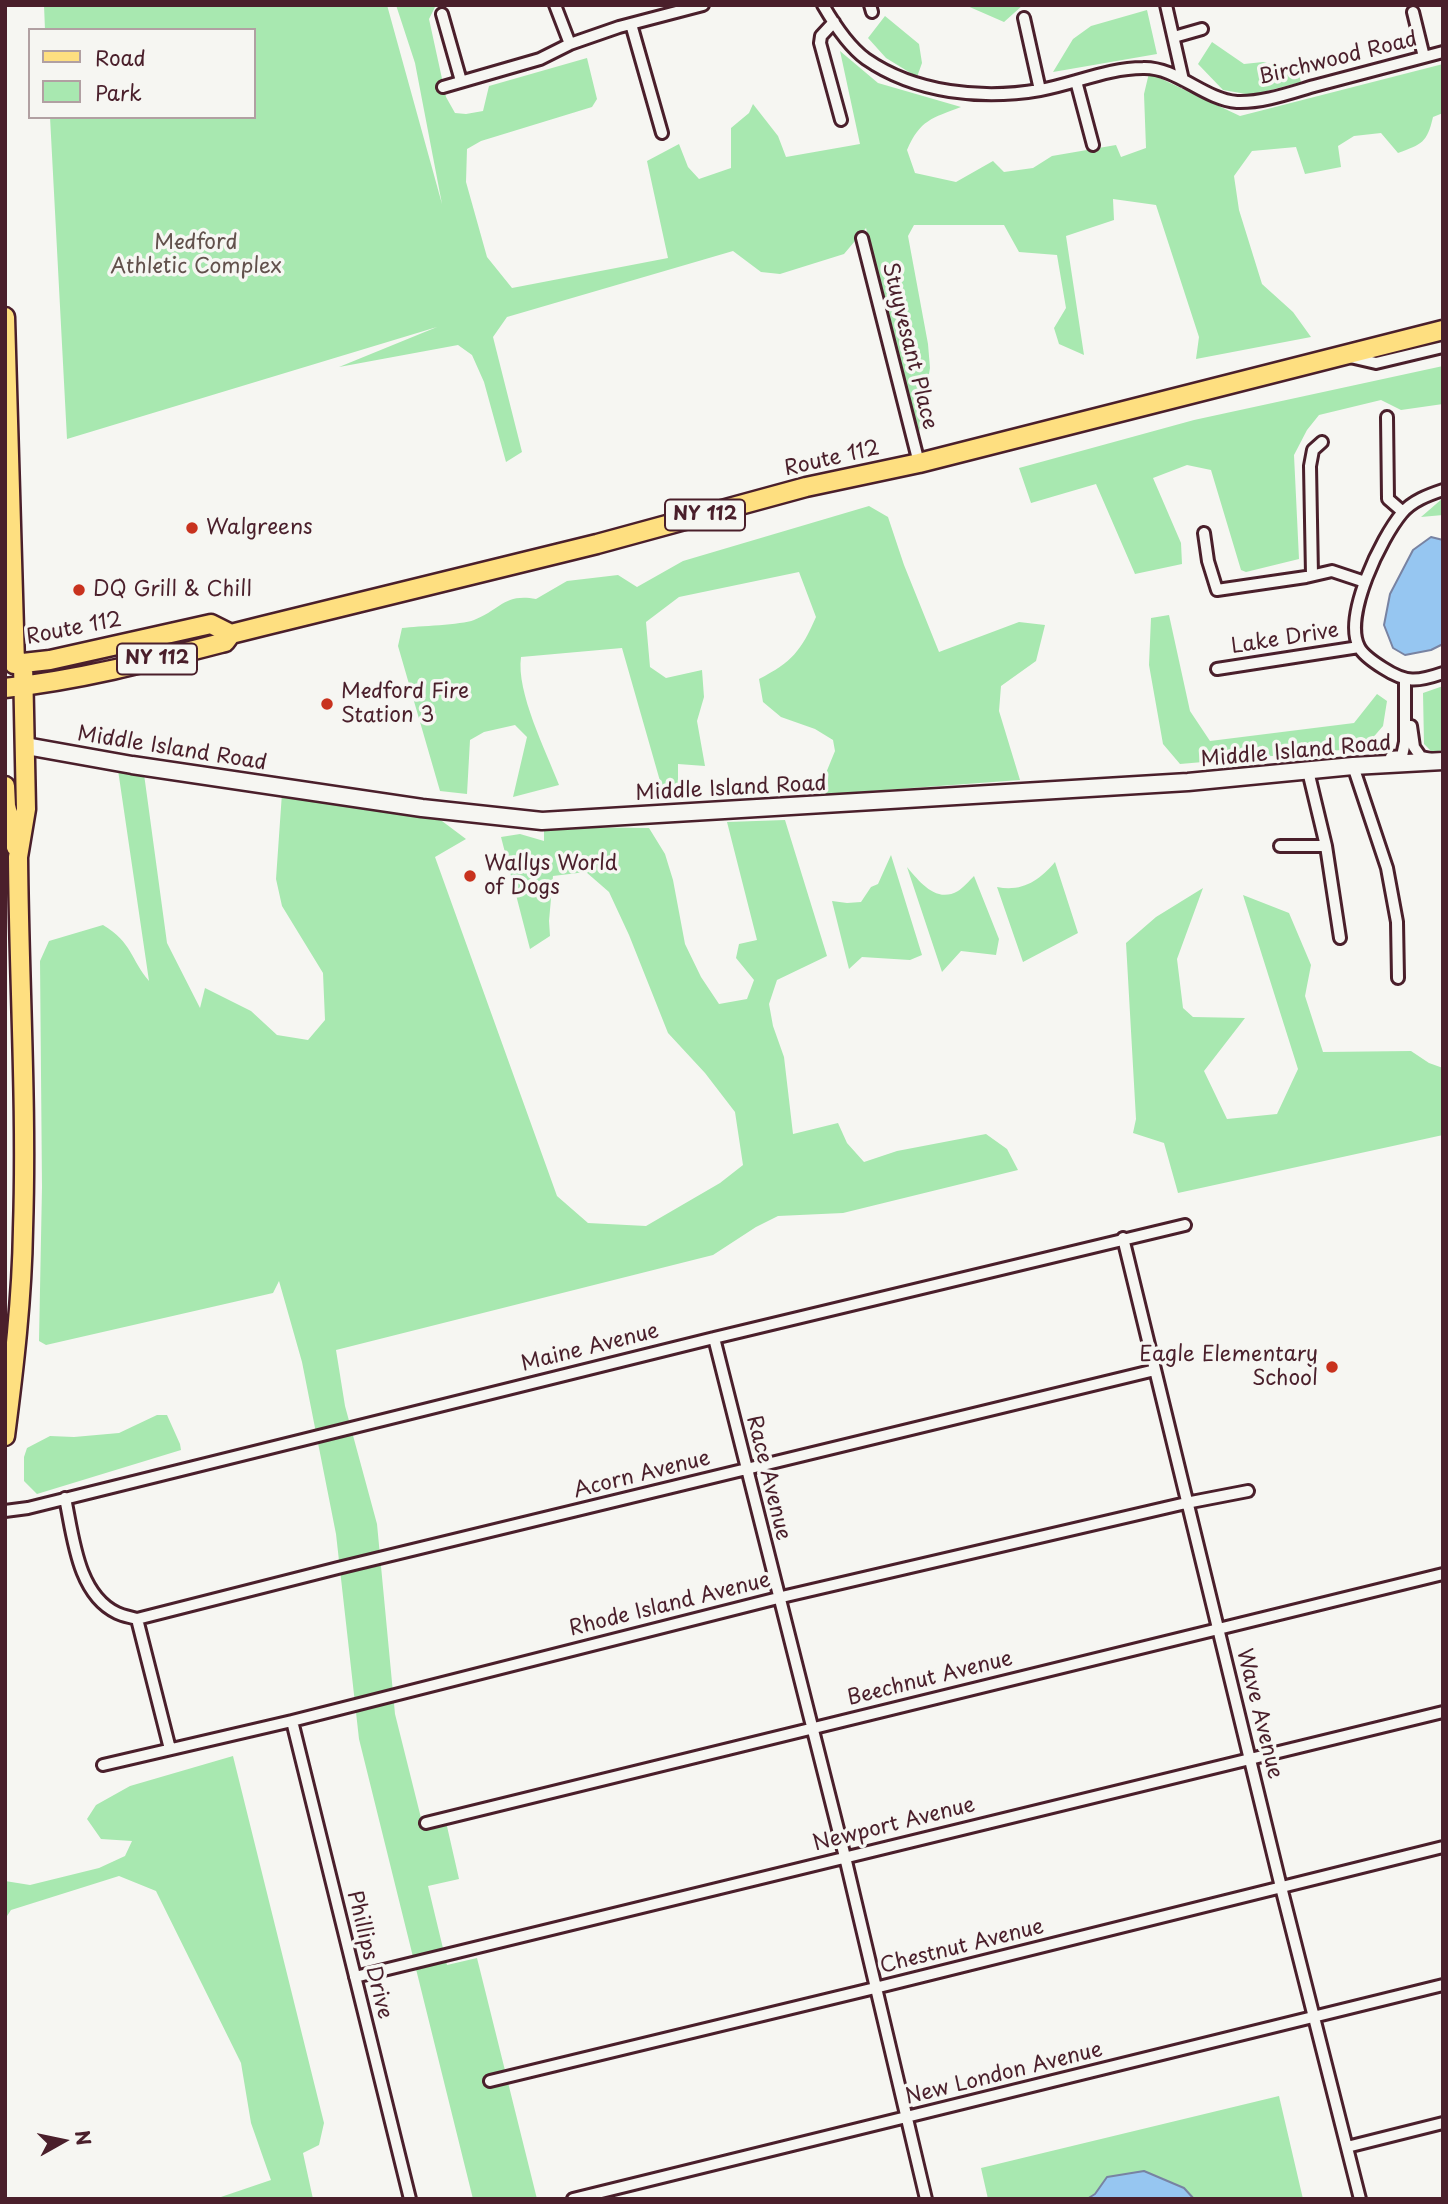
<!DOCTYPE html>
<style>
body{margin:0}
#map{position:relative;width:1448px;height:2204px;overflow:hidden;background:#f6f6f2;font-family:"Playpen Sans",sans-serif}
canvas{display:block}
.frame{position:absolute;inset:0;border:7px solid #4a1f2b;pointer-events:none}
.legend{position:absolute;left:28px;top:28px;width:228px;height:91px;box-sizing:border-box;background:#f6f6f2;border:2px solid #b1a0a2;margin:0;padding:9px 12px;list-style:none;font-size:21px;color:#4a1f2b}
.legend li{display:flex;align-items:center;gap:14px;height:35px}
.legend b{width:35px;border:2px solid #b1a0a2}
.north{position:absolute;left:28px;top:2106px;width:70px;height:70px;-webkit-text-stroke:5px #f6f6f2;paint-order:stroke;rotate:81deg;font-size:19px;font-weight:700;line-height:28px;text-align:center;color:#4a1f2b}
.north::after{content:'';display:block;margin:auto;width:24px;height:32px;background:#4a1f2b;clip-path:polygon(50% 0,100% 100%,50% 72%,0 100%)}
</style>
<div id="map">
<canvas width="1448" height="2204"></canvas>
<div class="frame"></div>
<ul class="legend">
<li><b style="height:9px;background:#fedf80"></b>Road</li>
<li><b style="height:19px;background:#a8e8b0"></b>Park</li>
</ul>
<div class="north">N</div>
</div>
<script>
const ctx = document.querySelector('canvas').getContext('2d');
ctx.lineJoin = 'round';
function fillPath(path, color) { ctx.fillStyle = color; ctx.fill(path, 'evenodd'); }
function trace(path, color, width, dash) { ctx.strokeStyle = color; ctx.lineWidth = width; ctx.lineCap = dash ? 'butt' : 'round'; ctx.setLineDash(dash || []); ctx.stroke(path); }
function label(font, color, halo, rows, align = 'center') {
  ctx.font = font + ' "Playpen Sans",sans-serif'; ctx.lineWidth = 7; ctx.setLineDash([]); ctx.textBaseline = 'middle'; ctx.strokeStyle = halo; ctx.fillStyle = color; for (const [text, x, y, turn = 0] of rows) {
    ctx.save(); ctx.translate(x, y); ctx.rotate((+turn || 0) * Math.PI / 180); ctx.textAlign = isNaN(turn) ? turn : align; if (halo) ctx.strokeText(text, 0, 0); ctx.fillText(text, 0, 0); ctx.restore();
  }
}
const green = new Path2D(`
 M 44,5 L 387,5 L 442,204 L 415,63 L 396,5 L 436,5 L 429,19 L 446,97 L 455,113 L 466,114 L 483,111 L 489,86 L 587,58 L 597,99 L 592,107 L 481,141 L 467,149 L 466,182 L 487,257 L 512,288 L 668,258 L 647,161 L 679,144 L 688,167 L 699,179 L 731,168 L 731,128 L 749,113 L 753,104 L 778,136 L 786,157 L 860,144 L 840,51 L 878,83 L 961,107 C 932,118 920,120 907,150 L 915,173 L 956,182 L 993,161 L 1004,172 L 1033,168 L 1052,156 L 1116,145 L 1121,157 L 1146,148 L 1144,94 L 1149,73 L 1240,116 L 1443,64 L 1443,113 L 1433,117 C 1427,143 1422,144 1398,153 L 1381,133 L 1354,136 L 1338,146 L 1341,167 L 1305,174 L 1296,147 L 1252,151 L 1234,176 L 1239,210 L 1262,284 L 1293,312 L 1311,337 L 1196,359 L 1199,337 L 1156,205 L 1113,199 L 1114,220 L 1066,236 L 1084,355 L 1059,344 L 1054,328 L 1066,308 L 1057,255 L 1019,252 L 1004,225 L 914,225 L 908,236 L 928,344 L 930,368 L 919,433 L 866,228 L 844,254 L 780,274 L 761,272 L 733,251 L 507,317 L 493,337 L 522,452 L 506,462 L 484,382 L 472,355 L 458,345 L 339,367 L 437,327 L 67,439 L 50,117 L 254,117 L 254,30 L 45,30 Z
 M 965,5 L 1023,5 L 1004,22 Z
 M 1147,10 L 1157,54 L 1053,72 L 1073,39 L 1091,26 Z
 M 885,16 L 919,44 L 922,63 L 917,77 L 886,58 L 868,38 Z
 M 1212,42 L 1244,64 L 1263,62 L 1298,71 L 1301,82 L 1252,95 L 1223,90 L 1198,64 Z
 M 1443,366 L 1443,404 L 1401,410 L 1381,400 L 1319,415 L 1307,430 L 1294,455 L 1299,559 L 1246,572 L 1241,570 L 1211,470 L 1187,465 L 1153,478 L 1181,543 L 1182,564 L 1135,574 L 1096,484 L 1031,503 L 1019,468 L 1194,420 Z
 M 1443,498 L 1443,515 L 1421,517 Z
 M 869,506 L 888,517 L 904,565 L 939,652 L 1019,622 L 1045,625 L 1036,661 L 1001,686 L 999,711 L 1020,780 L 817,795 L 835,751 L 833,740 L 815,729 L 781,717 L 763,702 L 759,679 C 792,662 801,651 816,617 L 799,572 L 679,597 L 646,622 L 650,667 L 666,678 L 702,670 L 704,697 L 697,721 L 705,766 L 678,764 L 678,791 L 664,795 L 622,648 L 521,657 C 516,692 546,751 559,785 L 513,797 L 527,737 L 515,725 L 484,732 L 470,740 L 467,794 L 440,791 L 398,646 L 402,628 C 419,626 461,625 474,620 C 500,610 504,593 536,599 L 567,581 L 618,575 L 637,587 L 683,561 Z
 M 1169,615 L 1190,711 L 1210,741 L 1354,723 L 1377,694 L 1387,701 L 1383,726 L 1364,748 L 1180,764 L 1163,744 L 1149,665 L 1151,618 Z
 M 1443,686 L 1443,750 L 1432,752 L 1424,744 L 1423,693 Z
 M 118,770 L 144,774 L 167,943 L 200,1008 L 205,988 L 251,1011 L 277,1035 L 308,1040 L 325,1020 L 323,973 L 282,906 L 276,879 L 282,793 L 438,818 L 466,839 L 435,857 L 557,1196 L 588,1223 L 646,1226 L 720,1183 L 743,1165 L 735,1112 L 705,1073 L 668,1033 L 629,935 L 609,892 L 586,872 L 553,876 L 549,921 L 550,936 L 530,949 L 501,837 L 520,834 L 544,841 L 544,831 L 570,827 L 649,828 L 665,854 L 673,880 L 685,944 L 701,977 L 719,1004 L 747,999 L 754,980 L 736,958 L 739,944 L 757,940 L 727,822 L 785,820 L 827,956 L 777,980 L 769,1004 L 773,1026 L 784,1057 L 793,1134 L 838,1123 L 847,1143 L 864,1162 L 897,1151 L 986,1134 L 1007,1149 L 1018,1170 L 843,1213 L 778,1216 L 756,1227 L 713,1255 L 336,1350 L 345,1406 L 377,1524 L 395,1714 L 421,1818 L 444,1813 L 459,1879 L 428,1886 L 447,1965 L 477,1958 L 537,2199 L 473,2199 L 359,1739 L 336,1534 L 302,1362 L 279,1281 L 273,1293 L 46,1345 L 39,1341 L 42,1187 L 40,961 L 49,941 L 103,925 C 132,942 131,960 149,981 Z
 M 891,855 L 922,955 L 910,960 L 862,957 L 849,969 L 832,901 L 847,903 L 861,902 L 871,887 L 878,884 Z
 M 1055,862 L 1078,933 L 1023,962 L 997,887 C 1022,892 1039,881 1055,862 Z
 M 907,867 C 919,881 936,904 958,891 C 963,888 969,881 974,876 L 999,939 L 996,955 L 961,951 L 942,972 Z
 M 1203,888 L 1177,959 L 1183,1008 L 1193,1017 L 1245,1018 L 1204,1071 L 1227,1119 L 1277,1114 L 1298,1069 L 1243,895 L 1289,913 L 1311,965 L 1305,996 L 1323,1052 L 1411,1051 L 1429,1063 L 1443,1068 L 1443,1135 L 1178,1193 L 1164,1143 L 1133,1133 L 1136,1119 L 1126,943 L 1156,917 Z
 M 157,1415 L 167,1415 L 180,1444 L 181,1450 L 37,1494 L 24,1481 L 24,1457 L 27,1448 L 50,1436 L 74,1437 L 119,1433 Z
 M 233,1756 L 324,2123 L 319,2145 L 303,2153 L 313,2199 L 215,2199 L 271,2180 L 251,2123 L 241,2063 L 156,1891 L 119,1876 L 11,1910 L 5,1919 L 5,1881 L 30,1885 L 99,1868 L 125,1856 L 132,1841 L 101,1839 L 87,1819 L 96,1805 L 130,1786 Z
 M 1279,2096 L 1303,2199 L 988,2199 L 981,2168 Z`);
const water = new Path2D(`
 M 1431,537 L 1443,540 L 1443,644 L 1431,650 L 1405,655 L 1393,648 L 1384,625 L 1390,594 L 1413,550 Z
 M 1144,2171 L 1184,2188 L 1194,2199 L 1087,2199 L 1095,2194 L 1107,2177 Z`);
const street = new Path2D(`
 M 555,5 L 570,44
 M 823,5 C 834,24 848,46 866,59 C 915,93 982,100 1040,90 C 1074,84 1108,68 1143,68 C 1177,67 1203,99 1237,102 C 1262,103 1290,93 1314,86 C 1357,75 1400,63 1443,52
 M 870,5 L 872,12
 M 1166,5 L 1183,80
 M 1413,12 L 1424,57
 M 442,14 L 461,81
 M 1024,18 L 1040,90
 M 834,22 L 821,36 L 820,43 L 841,120
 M 631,24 L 662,133
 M 1174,37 L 1202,29
 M 1076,81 L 1093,145
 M 443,87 L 540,59 L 570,44 L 619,27 L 703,5
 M 862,238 L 919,463
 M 1350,357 L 1376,363 L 1443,347
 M 1387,417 L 1388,499 L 1403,512
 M 1443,490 C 1428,495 1412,501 1402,513 C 1381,538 1343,616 1359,647 C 1363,655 1375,663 1383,668 C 1406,683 1417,682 1443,673
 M 1204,533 L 1208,561 L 1217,590 L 1306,577 L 1332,571 L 1365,582
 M 1312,575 L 1310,466 L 1313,450 L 1322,442
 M 1217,669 L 1359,647
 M 1411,726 L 1414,747 L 1421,757 L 1431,759
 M 1391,757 L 1402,756 L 1405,742 L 1405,679
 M 1353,766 L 1387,868 L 1397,922 L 1398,978
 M 1308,771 L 1326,846 L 1340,938
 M 1280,846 L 1326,846
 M 1123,1238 L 1281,1887 L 1360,2199
 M 714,1338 L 845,1857 L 926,2199
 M 65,1498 C 73,1535 77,1594 117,1613 C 123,1616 131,1617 137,1619 L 170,1749
 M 5,1511 L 28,1508 L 714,1338 L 1185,1225
 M 137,1619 L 338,1568 L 1155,1370
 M 292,1721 L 410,2199
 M 103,1765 L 292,1721 L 786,1596 L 1186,1503 L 1248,1491
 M 426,1823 L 1443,1574
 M 355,1977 L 1443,1712
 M 490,2081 L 875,1988 L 1443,1847
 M 1347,2147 L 1443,2123
 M 573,2199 L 1443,1985`);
const secondary = new Path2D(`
 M 26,746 L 132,765 L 422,808 L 542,821 L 1188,782 L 1353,766 L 1443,761`);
const primary = new Path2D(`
 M 5,317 L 15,664
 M 14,664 L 50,660 L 211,624 L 231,634
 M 5,688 C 80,680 152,661 225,642 L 231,634 L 263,626 L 597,544 L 806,487 L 919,463 L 1443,330
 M 5,786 L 6,806 L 16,847
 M 5,1436 C 14,1367 22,1298 23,1229 C 27,1105 19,981 18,857 L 26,809 L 23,663`);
const markers = [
 [192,528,7,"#c8321e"],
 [79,590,7,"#c8321e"],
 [327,704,7,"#c8321e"],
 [470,876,7,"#c8321e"],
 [1332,1367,7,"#c8321e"]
];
const shields = [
 [705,515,80],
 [157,659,80]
];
const shieldNames = [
 ["NY 112",705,515],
 ["NY 112",157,659]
];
const streetNames = [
 ["Birchwood Road",1338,59,-14],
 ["Stuyvesant Place",909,346,76],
 ["Route 112",832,459,-13],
 ["Route 112",74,629,-11],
 ["Lake Drive",1285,639,-9],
 ["Middle Island Road",172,749,9],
 ["Middle Island Road",1296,752,-5],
 ["Middle Island Road",731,789,-3],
 ["Maine Avenue",590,1348,-14],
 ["Acorn Avenue",642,1475,-14],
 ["Race Avenue",768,1478,76],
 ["Rhode Island Avenue",670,1605,-14],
 ["Beechnut Avenue",930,1679,-14],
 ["Wave Avenue",1259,1714,76],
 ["Newport Avenue",894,1825,-14],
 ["Chestnut Avenue",962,1947,-14],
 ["Phillips Drive",369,1955,76],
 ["New London Avenue",1004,2074,-14]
];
const parkNames = [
 ["Medford",196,243],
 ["Athletic Complex",196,267]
];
const poiNames = [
 ["Walgreens",206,528],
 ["DQ Grill & Chill",93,590],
 ["Medford Fire",341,692],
 ["Station 3",341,716],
 ["Wallys World",484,864],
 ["of Dogs",484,888],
 ["Eagle Elementary",1318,1355,"right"],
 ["School",1318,1379,"right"]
];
fillPath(green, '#a8e8b0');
fillPath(water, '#96c6f1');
trace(water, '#7883a2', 2);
trace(street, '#4a1f2b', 16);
trace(secondary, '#4a1f2b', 21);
trace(primary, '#4a1f2b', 23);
trace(street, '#f6f6f2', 10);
trace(secondary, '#f6f6f2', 16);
trace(primary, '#fedf80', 18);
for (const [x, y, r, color] of markers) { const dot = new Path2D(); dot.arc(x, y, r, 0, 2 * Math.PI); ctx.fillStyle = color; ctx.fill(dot); trace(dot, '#f6f6f2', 2.5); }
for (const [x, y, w] of shields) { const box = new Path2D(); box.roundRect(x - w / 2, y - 15.5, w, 31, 5); ctx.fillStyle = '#f6f6f2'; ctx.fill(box); trace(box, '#4a1f2b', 2); }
label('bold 19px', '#4a1f2b', null, shieldNames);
label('21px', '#4a1f2b', '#f6f6f2', streetNames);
label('21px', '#62514c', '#f6f6f2', parkNames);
label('21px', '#4a1f2b', '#f6f6f2', poiNames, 'left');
</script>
